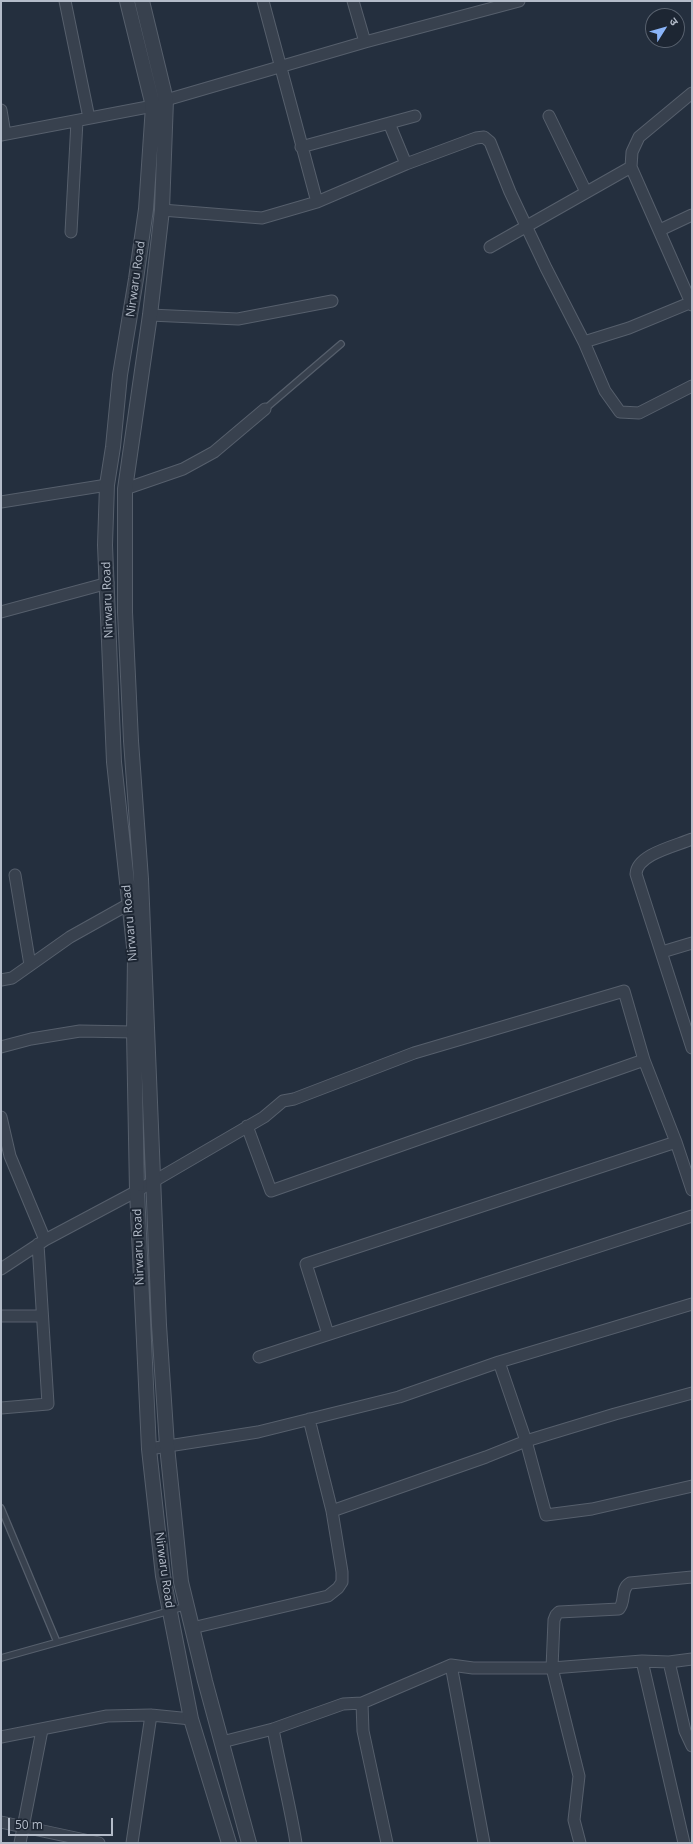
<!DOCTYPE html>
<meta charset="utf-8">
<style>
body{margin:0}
#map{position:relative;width:693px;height:1844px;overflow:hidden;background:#242f3e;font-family:"Open Sans","Noto Sans Devanagari",sans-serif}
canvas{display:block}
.frame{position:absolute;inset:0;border:2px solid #b4bcc9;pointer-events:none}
.north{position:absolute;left:645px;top:8px;width:40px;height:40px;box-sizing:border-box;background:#1d2633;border:1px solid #59626f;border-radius:50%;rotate:53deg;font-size:11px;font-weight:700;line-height:16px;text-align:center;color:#b4bcc9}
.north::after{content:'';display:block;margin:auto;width:14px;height:18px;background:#8ab4f8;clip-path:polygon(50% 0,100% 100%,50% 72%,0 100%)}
.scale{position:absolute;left:8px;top:1818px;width:105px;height:18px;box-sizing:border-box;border:2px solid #b4bcc9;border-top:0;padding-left:5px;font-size:12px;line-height:14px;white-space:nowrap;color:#b4bcc9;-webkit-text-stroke:3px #1d2633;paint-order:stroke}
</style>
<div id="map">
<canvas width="693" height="1844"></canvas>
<div class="frame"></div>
<div class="north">उ</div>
<div class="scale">50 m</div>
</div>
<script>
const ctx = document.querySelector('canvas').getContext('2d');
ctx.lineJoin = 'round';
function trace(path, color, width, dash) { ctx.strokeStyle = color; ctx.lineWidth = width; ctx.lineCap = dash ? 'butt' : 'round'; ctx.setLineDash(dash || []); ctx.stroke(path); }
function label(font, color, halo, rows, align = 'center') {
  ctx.font = font + ' "Open Sans",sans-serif'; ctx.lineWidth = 4; ctx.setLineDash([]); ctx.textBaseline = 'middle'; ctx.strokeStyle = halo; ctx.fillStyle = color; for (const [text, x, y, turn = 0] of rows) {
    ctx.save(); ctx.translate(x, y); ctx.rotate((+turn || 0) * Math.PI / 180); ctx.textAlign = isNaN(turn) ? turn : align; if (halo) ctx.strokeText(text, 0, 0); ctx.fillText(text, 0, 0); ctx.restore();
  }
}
const service = new Path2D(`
 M 265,409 L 341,344
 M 1,1508 L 57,1642
 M 1,1658 L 187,1606`);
const minor = new Path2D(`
 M 65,1 L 89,118
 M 263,1 L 317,202
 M 353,1 L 365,42
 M 692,93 L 639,137 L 632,152 L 631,167 L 692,305
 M 1,110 L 5,134
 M 549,116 L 586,192
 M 389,123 L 406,164
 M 1,135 L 153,106 L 166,100 L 365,42 L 519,1
 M 301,147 L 415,116
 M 162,210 L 262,218 L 317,202 L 406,164 L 476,138 L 484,137 L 490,142 L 510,192 L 546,268 L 584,342 L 605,391 L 620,412 L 639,413 L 692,386
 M 660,230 L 692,215
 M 71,232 L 77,121
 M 490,247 L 631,167
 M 150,315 L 238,319 L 332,301
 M 584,342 L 629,328 L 692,302
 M 125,489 L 183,469 L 214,452 L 265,409
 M 1,502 L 107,485
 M 1,612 L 108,583
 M 692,839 C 676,846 637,854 636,874 L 692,1048
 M 15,875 L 30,965
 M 662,952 L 692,943
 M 1,980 L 12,978 L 70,937 L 129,904
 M 1,1047 L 31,1039 L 80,1031 L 134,1032
 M 1,1117 L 10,1156 L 45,1240
 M 247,1126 L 271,1191 L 644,1060
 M 1,1269 L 45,1240 L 137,1191 L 264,1117 L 283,1101 L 294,1099 L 414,1053 L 624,991 L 644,1060 L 676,1142 L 692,1190
 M 692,1304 L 499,1362 L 526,1441 L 615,1414 L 692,1393
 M 1,1316 L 42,1316
 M 328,1334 L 306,1264 L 676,1142
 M 259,1357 L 692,1216
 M 1,1408 L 48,1404 L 38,1244
 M 149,1449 L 258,1432 L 399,1397 L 499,1362
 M 332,1511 L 486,1457 L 526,1441 L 546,1515 L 592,1509 L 692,1486
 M 192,1628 L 328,1596 L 338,1588 L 342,1582 L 342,1572 L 332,1511 L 309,1419
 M 642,1661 L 684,1843
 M 669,1662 L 692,1659
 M 451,1665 L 484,1843
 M 362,1703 L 451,1665 L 473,1668 L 552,1668 L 554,1620 L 556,1615 L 559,1612 L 619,1609 C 626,1601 620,1589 630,1583 L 692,1577
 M 273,1729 C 280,1767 290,1805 296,1843
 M 1,1737 L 107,1716 L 151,1715 L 191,1719
 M 222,1742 L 273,1729 L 343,1704 L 362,1703 L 363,1731 L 387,1843
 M 1,1822 L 99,1843
 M 20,1843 L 42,1730
 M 132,1843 L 151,1715
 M 580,1843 L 574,1820 L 579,1776 L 552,1668 L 642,1661 L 669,1662 L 685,1731 L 692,1746`);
const tertiary = new Path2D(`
 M 127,1 L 153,106 L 146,209 L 136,279 L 120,375 L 113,447 L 107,485 L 105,545 L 114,762 L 135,956 L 134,1032 L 137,1191 L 149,1449 L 163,1576 L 191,1719 L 229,1843
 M 142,1 L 166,100 L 162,210 L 150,315 L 125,489 L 125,612 L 131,741 L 141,879 L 159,1325 L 167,1446 L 181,1582 L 205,1681 L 249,1843`);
const streetNames = [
 ["Nirwaru Road",136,279,-82],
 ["Nirwaru Road",108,600,-92],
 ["Nirwaru Road",130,923,-95],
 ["Nirwaru Road",139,1247,-92],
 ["Nirwaru Road",164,1570,82]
];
trace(service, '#565f6c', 8);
trace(minor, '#565f6c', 13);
trace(tertiary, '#565f6c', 16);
trace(service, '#38414e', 5.5);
trace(minor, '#38414e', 11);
trace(tertiary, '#38414e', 14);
label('12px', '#b4bcc9', '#1d2633', streetNames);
</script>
